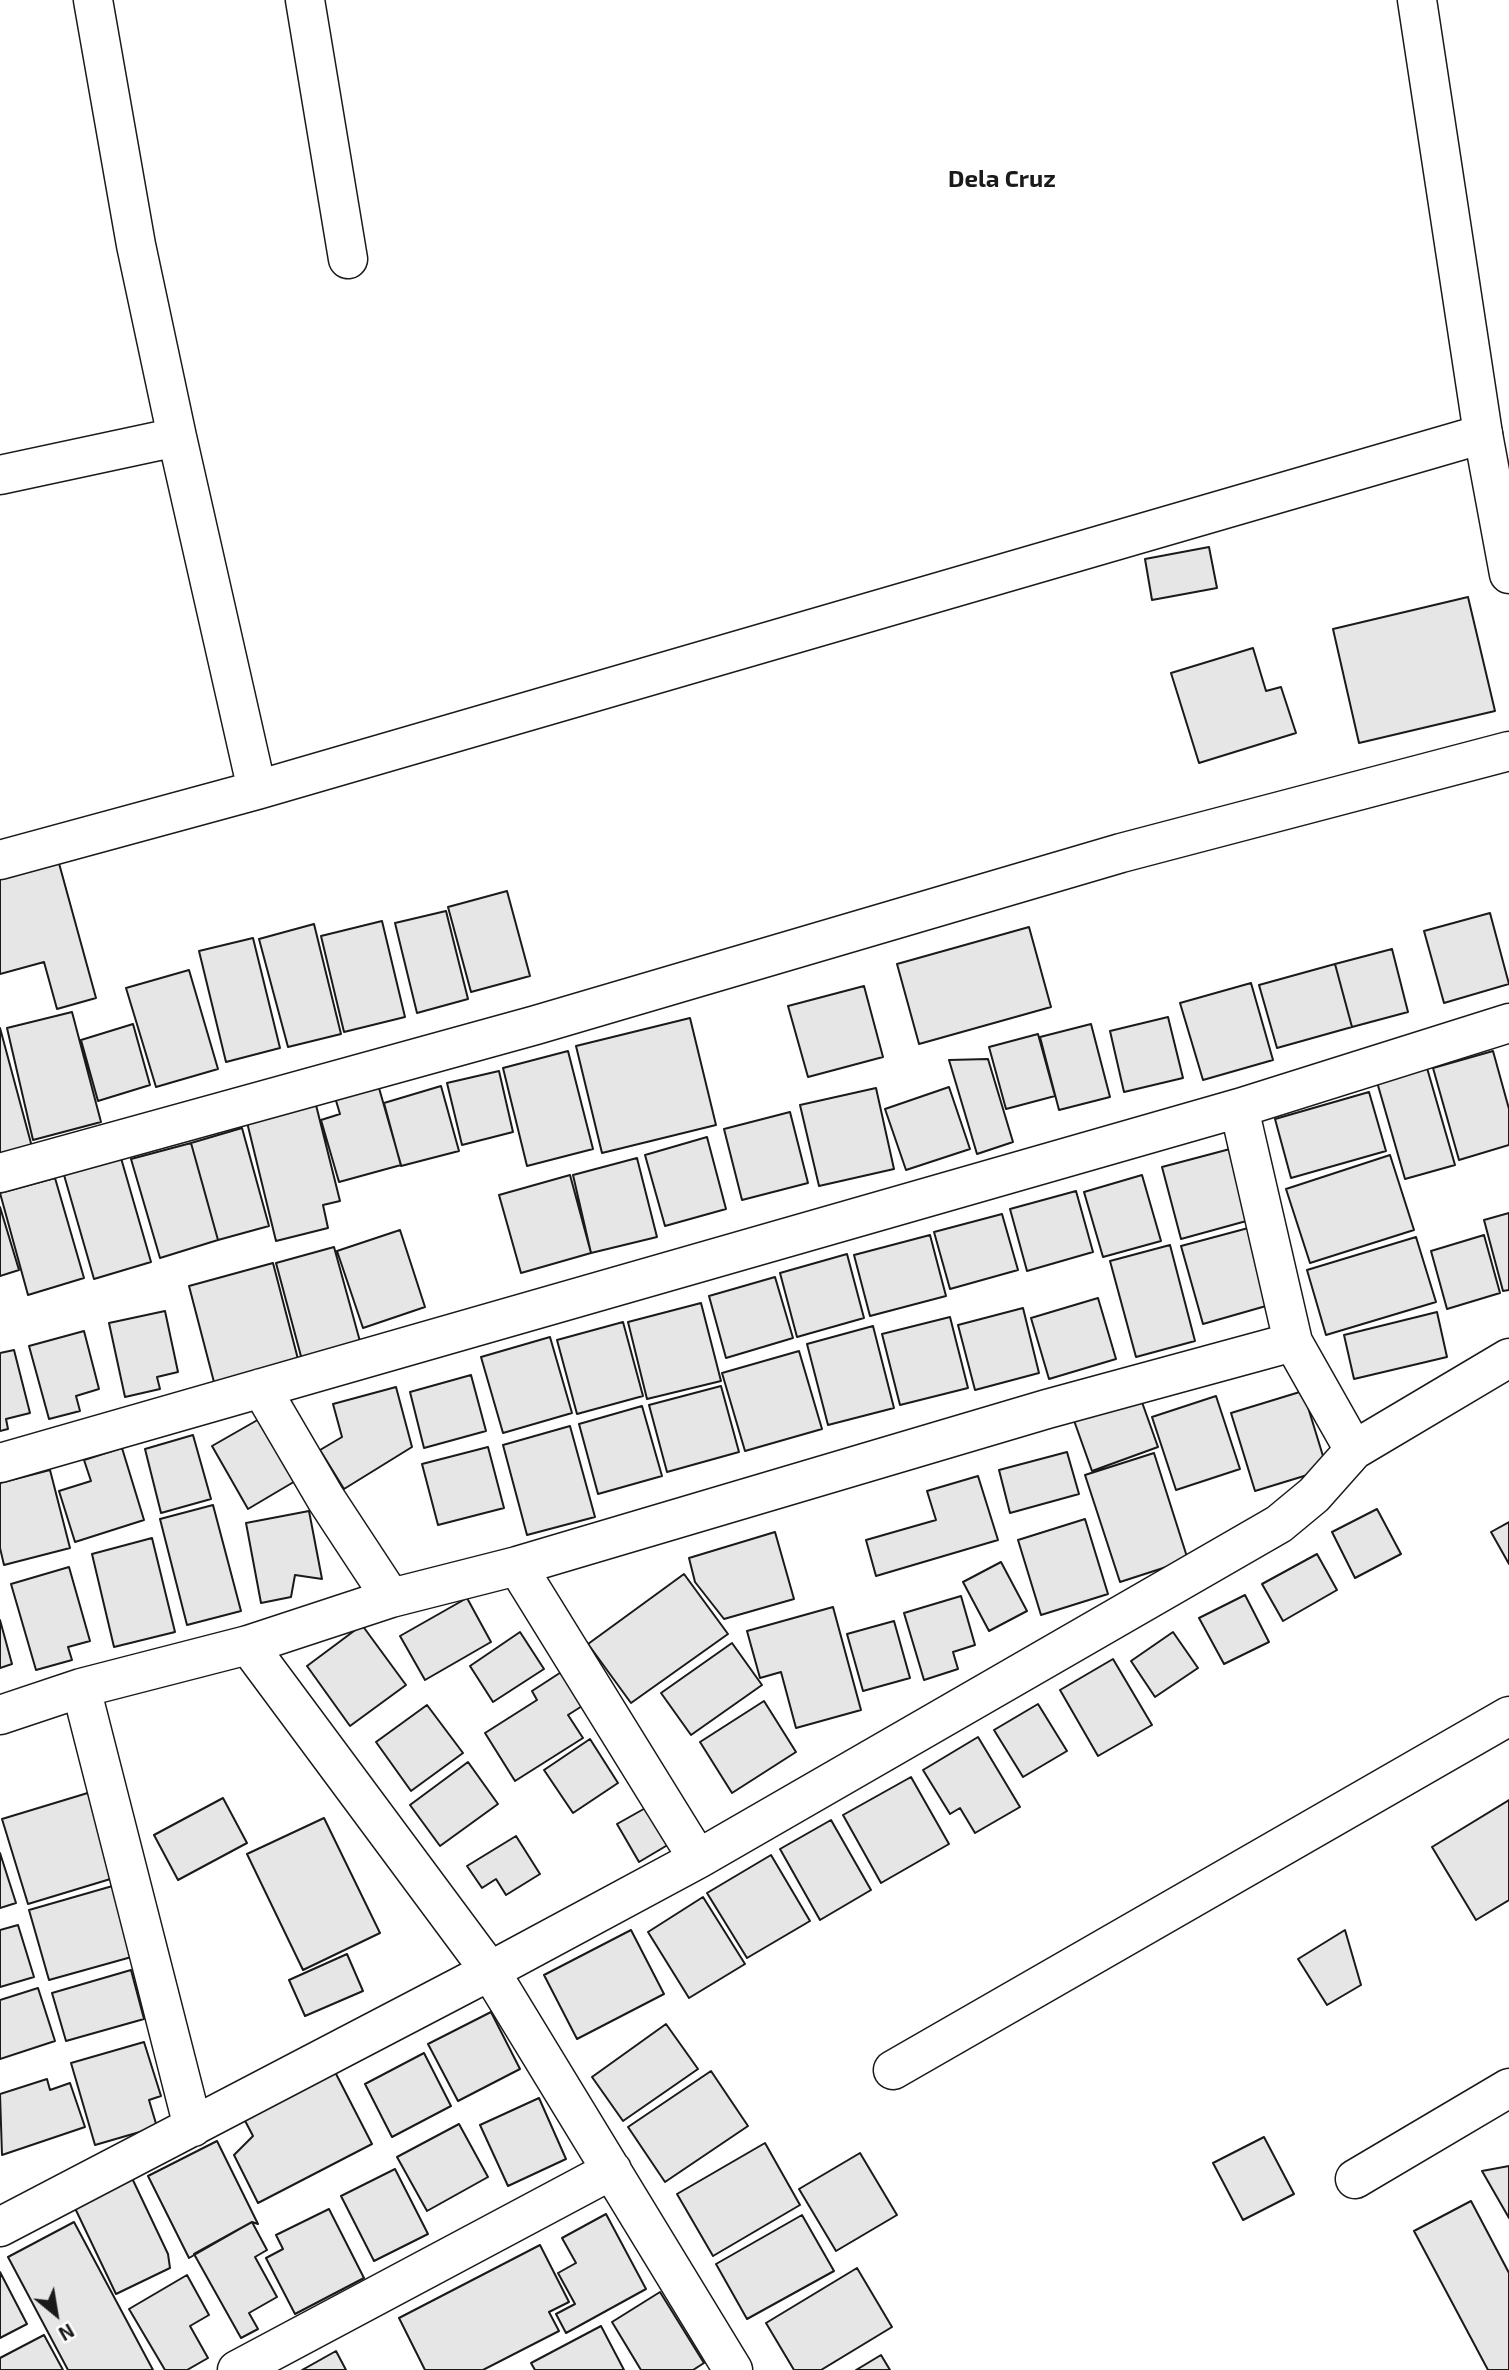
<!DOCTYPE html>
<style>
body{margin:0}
#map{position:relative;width:1509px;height:2370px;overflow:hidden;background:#fff;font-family:"Exo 2",sans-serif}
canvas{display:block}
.north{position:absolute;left:21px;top:2279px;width:70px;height:70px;-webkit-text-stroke:5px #fff;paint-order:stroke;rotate:150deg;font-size:19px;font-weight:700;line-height:28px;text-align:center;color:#1a1a1a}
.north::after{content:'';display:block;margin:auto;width:24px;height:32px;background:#1a1a1a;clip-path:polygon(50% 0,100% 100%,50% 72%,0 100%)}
</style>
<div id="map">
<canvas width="1509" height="2370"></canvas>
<div class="north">N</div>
</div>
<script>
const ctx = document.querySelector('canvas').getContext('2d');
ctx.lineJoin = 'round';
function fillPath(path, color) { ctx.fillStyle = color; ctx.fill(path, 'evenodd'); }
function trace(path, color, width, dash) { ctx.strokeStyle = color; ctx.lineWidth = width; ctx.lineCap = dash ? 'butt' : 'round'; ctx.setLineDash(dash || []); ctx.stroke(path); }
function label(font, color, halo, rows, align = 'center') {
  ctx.font = font + ' "Exo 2",sans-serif'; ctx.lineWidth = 5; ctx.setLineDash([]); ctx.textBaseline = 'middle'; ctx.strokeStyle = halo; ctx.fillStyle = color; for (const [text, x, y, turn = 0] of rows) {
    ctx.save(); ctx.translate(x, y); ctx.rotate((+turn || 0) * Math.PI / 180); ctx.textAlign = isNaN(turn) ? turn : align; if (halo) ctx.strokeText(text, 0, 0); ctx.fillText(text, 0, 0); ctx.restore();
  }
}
const building = new Path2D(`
 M 1209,547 L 1217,588 L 1152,600 L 1145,559 Z
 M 1468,597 L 1495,711 L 1359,743 L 1333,629 Z
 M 1253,648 L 1266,691 L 1281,687 L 1296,733 L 1199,763 L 1171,673 Z
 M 57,856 L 96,998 L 57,1009 L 44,962 L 0,974 L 0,872 Z
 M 507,891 L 530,976 L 471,992 L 448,907 Z
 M 446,911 L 468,999 L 417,1013 L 395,923 Z
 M 1490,913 L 1509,984 L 1444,1003 L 1424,931 Z
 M 382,921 L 405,1017 L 344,1032 L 321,936 Z
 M 314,924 L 341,1034 L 288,1047 L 259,939 Z
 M 1029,927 L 1051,1007 L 919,1044 L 897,964 Z
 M 253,938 L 280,1048 L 226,1062 L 199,951 Z
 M 1392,949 L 1408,1012 L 1352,1027 L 1335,964 Z
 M 1335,964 L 1352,1027 L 1277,1048 L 1259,985 Z
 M 189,970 L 218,1069 L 156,1087 L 126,988 Z
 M 1251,983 L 1273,1060 L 1203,1080 L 1180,1003 Z
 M 864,986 L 883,1057 L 808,1077 L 788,1006 Z
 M 72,1012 L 101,1122 L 33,1140 L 7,1028 Z
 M 1168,1017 L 1183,1078 L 1124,1092 L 1110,1031 Z
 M 690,1018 L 716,1125 L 602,1153 L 576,1046 Z
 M 133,1024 L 150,1085 L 98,1101 L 81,1040 Z
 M 1091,1024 L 1110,1097 L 1059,1110 L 1040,1037 Z
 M 0,1028 L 32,1147 L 0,1156 Z
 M 1038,1034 L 1055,1096 L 1006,1109 L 989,1047 Z
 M 568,1051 L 593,1149 L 527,1166 L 503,1068 Z
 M 1493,1051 L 1509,1109 L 1509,1145 L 1459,1160 L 1433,1068 Z
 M 988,1059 L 1013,1142 L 977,1154 L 949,1060 Z
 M 1427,1068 L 1455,1165 L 1405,1179 L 1377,1082 Z
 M 499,1071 L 513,1132 L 462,1145 L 447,1083 Z
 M 377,1081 L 401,1165 L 339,1182 L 321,1120 L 340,1114 L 334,1094 Z
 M 441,1086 L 459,1151 L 401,1166 L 384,1103 Z
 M 949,1087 L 970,1149 L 906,1170 L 885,1109 Z
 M 876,1088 L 894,1169 L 819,1186 L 800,1105 Z
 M 1369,1092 L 1386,1151 L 1291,1178 L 1275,1119 Z
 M 314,1097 L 340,1201 L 323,1205 L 328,1228 L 276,1241 L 245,1114 Z
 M 790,1112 L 808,1183 L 742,1200 L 724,1129 Z
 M 242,1128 L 269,1226 L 218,1240 L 191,1143 Z
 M 707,1137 L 726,1209 L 665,1226 L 645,1155 Z
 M 191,1143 L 218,1240 L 160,1258 L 131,1159 Z
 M 1230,1149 L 1250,1220 L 1181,1239 L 1162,1167 Z
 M 1390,1155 L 1414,1230 L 1310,1263 L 1286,1189 Z
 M 121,1158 L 151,1262 L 94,1279 L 64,1175 Z
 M 637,1158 L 657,1237 L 591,1253 L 573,1175 Z
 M 570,1175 L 591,1253 L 521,1273 L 499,1195 Z
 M 1142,1175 L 1161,1241 L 1103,1257 L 1084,1192 Z
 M 55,1178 L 84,1278 L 28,1295 L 0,1193 Z
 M 1076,1191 L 1093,1252 L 1027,1271 L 1010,1209 Z
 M 0,1207 L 19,1270 L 0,1276 Z
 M 1509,1213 L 1509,1290 L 1503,1291 L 1484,1220 Z
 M 1002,1214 L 1018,1270 L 950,1289 L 934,1232 Z
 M 1252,1227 L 1273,1304 L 1203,1324 L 1181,1246 Z
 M 400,1230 L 425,1307 L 363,1328 L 337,1251 Z
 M 930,1235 L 946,1296 L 870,1316 L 854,1255 Z
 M 1484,1235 L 1500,1293 L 1447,1309 L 1431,1251 Z
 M 1416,1237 L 1436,1302 L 1326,1335 L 1307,1270 Z
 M 1170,1245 L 1195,1341 L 1136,1357 L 1110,1261 Z
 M 334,1247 L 361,1345 L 302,1360 L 276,1263 Z
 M 847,1254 L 864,1318 L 797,1337 L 780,1273 Z
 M 273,1263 L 299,1363 L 215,1386 L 189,1286 Z
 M 775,1277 L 793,1338 L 726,1358 L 709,1296 Z
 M 1098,1298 L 1116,1359 L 1049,1379 L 1031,1318 Z
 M 701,1303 L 721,1381 L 647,1399 L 628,1322 Z
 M 1023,1308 L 1039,1373 L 975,1390 L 958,1325 Z
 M 165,1311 L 178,1372 L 157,1377 L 160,1389 L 125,1397 L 109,1323 Z
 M 1437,1312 L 1447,1357 L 1354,1379 L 1344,1335 Z
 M 950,1317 L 968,1388 L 900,1405 L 882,1334 Z
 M 623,1322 L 643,1396 L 577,1414 L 557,1340 Z
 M 873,1326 L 894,1408 L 828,1425 L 807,1344 Z
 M 84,1331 L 99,1389 L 76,1396 L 80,1411 L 49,1419 L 29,1346 Z
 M 550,1337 L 572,1413 L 503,1433 L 481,1357 Z
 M 14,1350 L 30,1413 L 6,1419 L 8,1429 L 0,1431 L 0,1353 Z
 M 799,1351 L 822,1429 L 745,1451 L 722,1373 Z
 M 471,1375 L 486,1431 L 424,1448 L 410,1392 Z
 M 721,1386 L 739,1452 L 667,1472 L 649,1405 Z
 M 396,1387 L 412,1447 L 344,1489 L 320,1450 L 342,1437 L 333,1404 Z
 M 1138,1391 L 1158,1447 L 1092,1471 L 1072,1415 Z
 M 1303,1391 L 1327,1469 L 1255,1491 L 1231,1413 Z
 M 1216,1396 L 1240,1469 L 1176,1490 L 1152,1417 Z
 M 642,1406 L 662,1476 L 598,1494 L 579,1424 Z
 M 261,1418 L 297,1480 L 248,1509 L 212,1446 Z
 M 570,1426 L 595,1517 L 527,1535 L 503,1445 Z
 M 193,1435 L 211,1499 L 161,1513 L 145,1449 Z
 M 488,1447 L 504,1508 L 438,1525 L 422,1464 Z
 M 122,1448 L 144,1520 L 75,1542 L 59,1491 L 91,1481 L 84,1460 Z
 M 1067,1452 L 1079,1494 L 1010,1513 L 999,1470 Z
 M 1154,1453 L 1188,1560 L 1120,1582 L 1085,1475 Z
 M 50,1470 L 70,1548 L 4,1565 L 0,1548 L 0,1483 Z
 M 978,1476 L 998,1540 L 876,1576 L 866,1540 L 936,1520 L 927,1491 Z
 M 213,1505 L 241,1611 L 187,1625 L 160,1519 Z
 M 1377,1509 L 1401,1554 L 1355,1578 L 1332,1532 Z
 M 309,1511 L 322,1579 L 295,1575 L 291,1597 L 261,1603 L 246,1523 Z
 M 1085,1519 L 1108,1594 L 1041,1615 L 1018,1540 Z
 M 1509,1522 L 1509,1564 L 1491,1532 Z
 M 775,1532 L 794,1599 L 724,1619 L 695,1582 L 689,1558 Z
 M 152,1538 L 175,1632 L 114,1647 L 92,1554 Z
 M 1317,1554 L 1337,1590 L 1283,1621 L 1262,1584 Z
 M 1001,1562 L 1027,1611 L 989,1631 L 963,1582 Z
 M 69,1567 L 90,1641 L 68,1647 L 72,1660 L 36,1670 L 11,1584 Z
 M 684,1574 L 728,1634 L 631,1703 L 588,1644 Z
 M 1245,1595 L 1269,1642 L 1224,1664 L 1199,1618 Z
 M 961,1596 L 975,1645 L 953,1652 L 958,1669 L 924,1680 L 904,1613 Z
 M 467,1598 L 491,1642 L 425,1680 L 400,1636 Z
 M 833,1607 L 861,1710 L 796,1728 L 781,1672 L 760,1678 L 747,1631 Z
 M 0,1620 L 12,1664 L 0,1668 Z
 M 894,1621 L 910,1678 L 863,1691 L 847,1634 Z
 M 362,1625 L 406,1685 L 350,1726 L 307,1666 Z
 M 520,1632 L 544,1669 L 493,1702 L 470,1666 Z
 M 1173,1632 L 1198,1668 L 1155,1697 L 1131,1661 Z
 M 732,1643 L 762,1685 L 691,1735 L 661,1693 Z
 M 1113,1659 L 1152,1725 L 1098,1756 L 1060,1690 Z
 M 569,1667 L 590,1701 L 568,1715 L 583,1738 L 515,1781 L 485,1733 L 537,1700 L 532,1691 Z
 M 764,1701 L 796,1752 L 732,1793 L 700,1742 Z
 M 1038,1704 L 1067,1751 L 1023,1777 L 994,1730 Z
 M 427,1705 L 463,1753 L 411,1791 L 376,1742 Z
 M 978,1737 L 1020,1807 L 975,1833 L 960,1808 L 950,1814 L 923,1770 Z
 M 590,1739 L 618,1783 L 573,1813 L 544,1770 Z
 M 468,1762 L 498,1804 L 440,1846 L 410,1805 Z
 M 911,1777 L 949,1844 L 881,1883 L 843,1815 Z
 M 91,1792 L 117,1877 L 28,1904 L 2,1819 Z
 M 223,1798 L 247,1843 L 178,1880 L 154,1835 Z
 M 1509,1800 L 1509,1900 L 1476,1920 L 1432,1847 Z
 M 649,1806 L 671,1843 L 639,1862 L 617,1824 Z
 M 324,1818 L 380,1933 L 303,1970 L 247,1854 Z
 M 831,1820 L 871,1890 L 820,1920 L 780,1849 Z
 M 516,1836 L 540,1874 L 506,1895 L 496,1879 L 482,1888 L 467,1866 Z
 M 0,1853 L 16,1903 L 0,1908 Z
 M 771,1855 L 810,1921 L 747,1958 L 707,1893 Z
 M 116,1885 L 135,1956 L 49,1980 L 29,1910 Z
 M 703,1897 L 745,1964 L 689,1998 L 648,1932 Z
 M 18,1925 L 34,1977 L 0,1987 L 0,1930 Z
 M 631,1930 L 664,1994 L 577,2039 L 544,1975 Z
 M 1345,1930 L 1361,1985 L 1327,2005 L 1298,1959 Z
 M 347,1954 L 363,1991 L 305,2016 L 289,1980 Z
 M 131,1970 L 144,2019 L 66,2041 L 52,1993 Z
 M 38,1988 L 55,2041 L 0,2059 L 0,2000 Z
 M 491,2012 L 520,2069 L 458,2101 L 428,2044 Z
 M 666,2024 L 698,2069 L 623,2121 L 592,2077 Z
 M 144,2042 L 161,2096 L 149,2100 L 157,2127 L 95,2145 L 71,2063 Z
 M 424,2053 L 451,2106 L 392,2137 L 365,2084 Z
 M 333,2068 L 372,2144 L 258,2203 L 234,2155 L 253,2136 L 242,2115 Z
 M 711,2071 L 748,2126 L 665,2182 L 628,2127 Z
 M 47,2079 L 50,2090 L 70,2083 L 85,2127 L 2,2155 L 0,2094 Z
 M 539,2098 L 566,2159 L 508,2186 L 480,2125 Z
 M 459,2124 L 488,2177 L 427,2211 L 397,2157 Z
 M 1264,2137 L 1294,2194 L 1243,2220 L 1213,2163 Z
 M 217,2141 L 258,2224 L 252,2222 L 189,2258 L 148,2176 Z
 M 765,2143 L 800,2205 L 713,2256 L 677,2194 Z
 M 860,2153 L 897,2215 L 836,2251 L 799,2189 Z
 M 1509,2166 L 1509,2218 L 1482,2171 Z
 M 395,2169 L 428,2234 L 374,2261 L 341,2196 Z
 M 131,2176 L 168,2254 L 170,2268 L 116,2294 L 73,2204 Z
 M 1471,2201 L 1509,2273 L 1509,2370 L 1488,2370 L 1414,2231 Z
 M 329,2209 L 364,2278 L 295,2314 L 266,2258 L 283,2249 L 276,2235 Z
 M 606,2214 L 646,2289 L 566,2333 L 556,2314 L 575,2304 L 558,2273 L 576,2263 L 562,2238 Z
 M 802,2215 L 834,2271 L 747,2319 L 716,2264 Z
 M 74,2222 L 153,2370 L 68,2370 L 8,2257 Z
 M 252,2222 L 267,2250 L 255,2257 L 277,2297 L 249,2313 L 258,2329 L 241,2338 L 194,2254 Z
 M 540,2245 L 569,2302 L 549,2312 L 559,2331 L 483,2370 L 425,2370 L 399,2318 Z
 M 857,2268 L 892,2327 L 821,2370 L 794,2370 L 766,2323 Z
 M 0,2272 L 27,2324 L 0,2338 Z
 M 187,2275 L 209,2315 L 190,2326 L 208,2358 L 187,2370 L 165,2370 L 129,2309 Z
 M 660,2292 L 704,2363 L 693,2370 L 641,2370 L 612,2322 Z
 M 601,2326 L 624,2370 L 535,2370 L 531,2363 Z
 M 44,2335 L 63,2370 L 0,2370 L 0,2358 Z
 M 336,2351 L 346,2370 L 302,2370 Z
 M 881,2355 L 890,2370 L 856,2370 Z`);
const street = new Path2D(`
 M 305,0 L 348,259
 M 177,437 L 257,790
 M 0,475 L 177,437 L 136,245 L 93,0
 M 0,860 L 257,790 L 1483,434
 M 1239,1108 L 1293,1342 L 1354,1450
 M 0,1173 L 536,1025 L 1121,853 L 1509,751
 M 261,1388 L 326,1499 L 391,1598
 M 0,1463 L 1239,1108 L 1509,1023
 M 517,1566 L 698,1859
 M 248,1645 L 490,1971 L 733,2370
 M 81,1688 L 193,2127
 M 0,1715 L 81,1688 L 248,1645 L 391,1598 L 517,1566 L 1047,1409 L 1293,1342
 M 893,2070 L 1509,1716
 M 1355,2179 L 1509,2088
 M 0,2227 L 490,1971 L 698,1859 L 1279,1524 L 1314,1495 L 1354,1450 L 1509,1358
 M 237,2370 L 612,2170`);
const secondary = new Path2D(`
 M 1417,0 L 1483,434 L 1509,574`);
const neighbourhoodNames = [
 ["Dela Cruz",1002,179]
];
fillPath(building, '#e6e6e6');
trace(building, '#1a1a1a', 2);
trace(street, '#1a1a1a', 41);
trace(secondary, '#1a1a1a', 41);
trace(street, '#fff', 38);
trace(secondary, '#fff', 38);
label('bold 24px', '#1a1a1a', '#fff', neighbourhoodNames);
</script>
